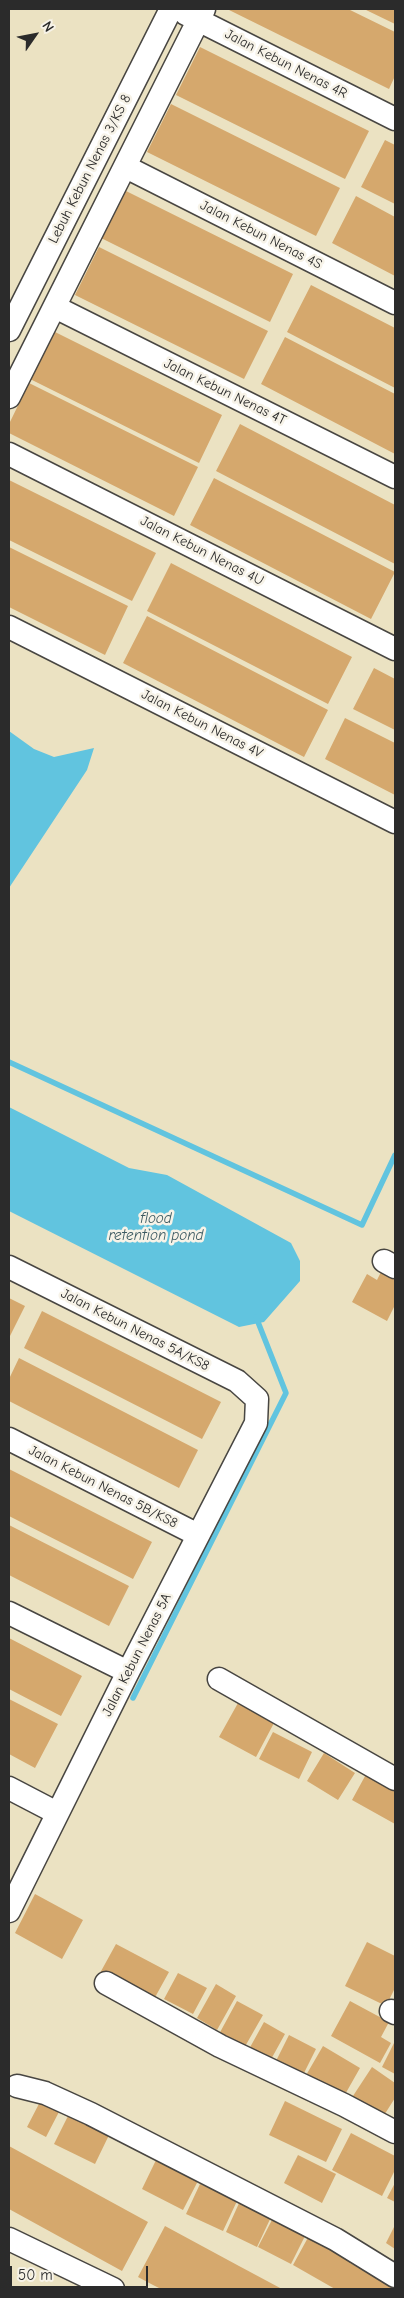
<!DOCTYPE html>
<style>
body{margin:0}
#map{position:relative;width:404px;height:2298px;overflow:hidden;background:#ebe2c2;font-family:"Comic Neue",sans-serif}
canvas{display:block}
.frame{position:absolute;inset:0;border:10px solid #2b2b2b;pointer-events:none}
.north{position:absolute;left:10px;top:10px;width:50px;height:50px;-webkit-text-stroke:4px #f7f3e8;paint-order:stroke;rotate:57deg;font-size:14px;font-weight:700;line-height:20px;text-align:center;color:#2b2b2b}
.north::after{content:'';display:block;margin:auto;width:18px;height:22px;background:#2b2b2b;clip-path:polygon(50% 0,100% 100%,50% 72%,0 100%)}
.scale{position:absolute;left:10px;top:2266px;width:138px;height:22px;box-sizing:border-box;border:2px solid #2b2b2b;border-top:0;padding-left:6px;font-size:15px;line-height:18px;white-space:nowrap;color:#2b2b2b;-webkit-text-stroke:4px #f7f3e8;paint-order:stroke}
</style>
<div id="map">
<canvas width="404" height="2298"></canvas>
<div class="frame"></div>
<div class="north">N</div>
<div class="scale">50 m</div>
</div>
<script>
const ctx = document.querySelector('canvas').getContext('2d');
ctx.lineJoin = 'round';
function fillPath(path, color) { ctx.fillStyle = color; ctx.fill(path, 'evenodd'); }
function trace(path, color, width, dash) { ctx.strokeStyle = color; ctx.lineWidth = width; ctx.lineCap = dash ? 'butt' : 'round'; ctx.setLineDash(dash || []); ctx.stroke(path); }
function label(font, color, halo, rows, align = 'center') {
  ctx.font = font + ' "Comic Neue",sans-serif'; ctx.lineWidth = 5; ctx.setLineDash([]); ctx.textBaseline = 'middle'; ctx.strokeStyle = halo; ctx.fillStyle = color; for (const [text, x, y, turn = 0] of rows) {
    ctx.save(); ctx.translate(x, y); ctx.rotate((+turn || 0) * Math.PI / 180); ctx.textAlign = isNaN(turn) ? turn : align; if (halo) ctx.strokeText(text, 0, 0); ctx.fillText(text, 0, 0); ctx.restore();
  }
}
const water = new Path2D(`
 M 9,731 L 34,749 L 54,757 L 94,748 L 87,770 L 9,888 Z
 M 9,1107 L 129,1168 L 167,1175 L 291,1243 L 300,1261 L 300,1281 L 264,1322 L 239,1327 L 9,1211 Z`);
const stream = new Path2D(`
 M 9,1062 L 362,1225 L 395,1155
 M 133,1698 L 286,1393 L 256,1317`);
const building = new Path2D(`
 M 227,9 L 348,9 L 395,32 L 395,76 L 389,89 Z
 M 364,9 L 395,9 L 395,24 Z
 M 200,47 L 369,131 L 345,179 L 176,95 Z
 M 171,104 L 340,188 L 316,236 L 147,152 Z
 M 385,140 L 395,145 L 395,204 L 361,187 Z
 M 124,190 L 293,274 L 270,322 L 101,238 Z
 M 356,196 L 395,217 L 395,276 L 332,243 Z
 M 99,247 L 268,331 L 244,379 L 75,295 Z
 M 311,285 L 395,328 L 395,388 L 287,332 Z
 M 53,331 L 222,415 L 199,463 L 30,379 Z
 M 285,337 L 395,394 L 395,454 L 261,384 Z
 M 29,383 L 198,467 L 174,516 L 9,433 L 9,424 Z
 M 240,424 L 395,505 L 395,564 L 216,471 Z
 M 214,478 L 395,572 L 371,619 L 190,525 Z
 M 9,480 L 156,553 L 132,601 L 9,540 Z
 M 9,547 L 128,606 L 105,655 L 9,607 Z
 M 171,563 L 352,657 L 328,704 L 147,611 Z
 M 147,616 L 328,710 L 304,757 L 123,663 Z
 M 374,668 L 395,679 L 395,730 L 353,709 Z
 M 345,718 L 395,743 L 395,795 L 325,759 Z
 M 381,1272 L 395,1280 L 395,1305 L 387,1321 L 352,1302 L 367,1274 L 377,1280 Z
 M 9,1298 L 25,1306 L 9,1338 Z
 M 42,1311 L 221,1402 L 202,1439 L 24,1348 Z
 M 19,1358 L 198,1450 L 179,1488 L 9,1401 L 9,1379 Z
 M 9,1469 L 152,1542 L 133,1579 L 9,1516 Z
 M 9,1525 L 129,1586 L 109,1626 L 9,1575 Z
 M 9,1638 L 82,1676 L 61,1716 L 9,1689 Z
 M 9,1699 L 58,1724 L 35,1768 L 9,1754 Z
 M 238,1703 L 274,1723 L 256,1757 L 219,1737 Z
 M 273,1732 L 312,1752 L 299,1779 L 259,1759 Z
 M 324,1753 L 355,1773 L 338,1800 L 307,1781 Z
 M 370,1767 L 395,1781 L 395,1824 L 352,1800 Z
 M 35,1894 L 83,1920 L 62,1959 L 15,1933 Z
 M 367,1942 L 395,1956 L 395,1988 L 386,2006 L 345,1986 Z
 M 116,1944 L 169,1972 L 153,2001 L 100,1973 Z
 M 178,1973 L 207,1988 L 193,2014 L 164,1999 Z
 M 216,1984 L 236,1996 L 217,2030 L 197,2018 Z
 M 237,2001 L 263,2015 L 243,2050 L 218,2036 Z
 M 350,2001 L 389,2022 L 381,2037 L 391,2043 L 380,2063 L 331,2036 Z
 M 264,2022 L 285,2034 L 269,2063 L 248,2051 Z
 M 289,2035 L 316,2049 L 302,2077 L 275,2063 Z
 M 395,2041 L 395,2074 L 382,2067 Z
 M 323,2046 L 360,2068 L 343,2098 L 305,2077 Z
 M 372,2067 L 395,2083 L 395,2098 L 381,2120 L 351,2099 Z
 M 42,2098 L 61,2108 L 46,2137 L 27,2127 Z
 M 285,2101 L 342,2129 L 326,2162 L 269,2135 Z
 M 70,2112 L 110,2133 L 95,2164 L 54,2144 Z
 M 351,2133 L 395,2156 L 395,2170 L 382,2196 L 332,2170 Z
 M 9,2146 L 148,2222 L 122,2271 L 9,2209 Z
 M 298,2155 L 336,2174 L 322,2203 L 284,2183 Z
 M 157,2158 L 199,2179 L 183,2210 L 142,2189 Z
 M 395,2183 L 395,2202 L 387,2198 Z
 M 200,2184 L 237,2201 L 223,2231 L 186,2214 Z
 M 240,2201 L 272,2215 L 257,2247 L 226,2232 Z
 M 274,2216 L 306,2234 L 291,2264 L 258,2247 Z
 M 395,2225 L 395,2249 L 386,2243 Z
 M 165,2226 L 239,2266 L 282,2289 L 161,2289 L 153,2285 L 138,2277 Z
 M 311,2232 L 353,2256 L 350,2263 L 395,2289 L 335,2289 L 293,2265 Z`);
const minor = new Path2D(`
 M 186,14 L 395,119
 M 126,167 L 395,303
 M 55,307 L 395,477
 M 9,330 L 171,9
 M 9,397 L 204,9
 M 9,454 L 395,649
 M 9,627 L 395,822
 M 384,1261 L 395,1267
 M 9,1267 L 237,1381 L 257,1399 L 256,1423 L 128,1672 L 9,1911
 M 9,1439 L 198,1535
 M 9,1613 L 128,1672
 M 219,1679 L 395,1779
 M 9,1788 L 57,1813
 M 106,1983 L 220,2046 L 344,2105 L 395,2132
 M 391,2011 L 395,2013
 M 17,2086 L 45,2093 L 91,2114 L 335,2239 L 395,2276
 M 9,2239 L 113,2289`);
const streetNames = [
 ["Jalan Kebun Nenas 4R",286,64,27],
 ["Lebuh Kebun Nenas 3/KS 8",90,169,-63],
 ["Jalan Kebun Nenas 4S",261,235,27],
 ["Jalan Kebun Nenas 4T",225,392,26],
 ["Jalan Kebun Nenas 4U",202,551,27],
 ["Jalan Kebun Nenas 4V",202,724,27],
 ["Jalan Kebun Nenas 5A/KS8",135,1330,27],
 ["Jalan Kebun Nenas 5B/KS8",103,1487,27],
 ["Jalan Kebun Nenas 5A",137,1655,-63]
];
const waterNames = [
 ["flood",156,1219],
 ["retention pond",156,1236]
];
fillPath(water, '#61c4df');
trace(stream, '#61c4df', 5.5);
fillPath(building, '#d5a86d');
trace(minor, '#484642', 25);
trace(minor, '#fff', 22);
label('14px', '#2b2b2b', '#f7f3e8', streetNames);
label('italic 15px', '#3b5961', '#f7f3e8', waterNames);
</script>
